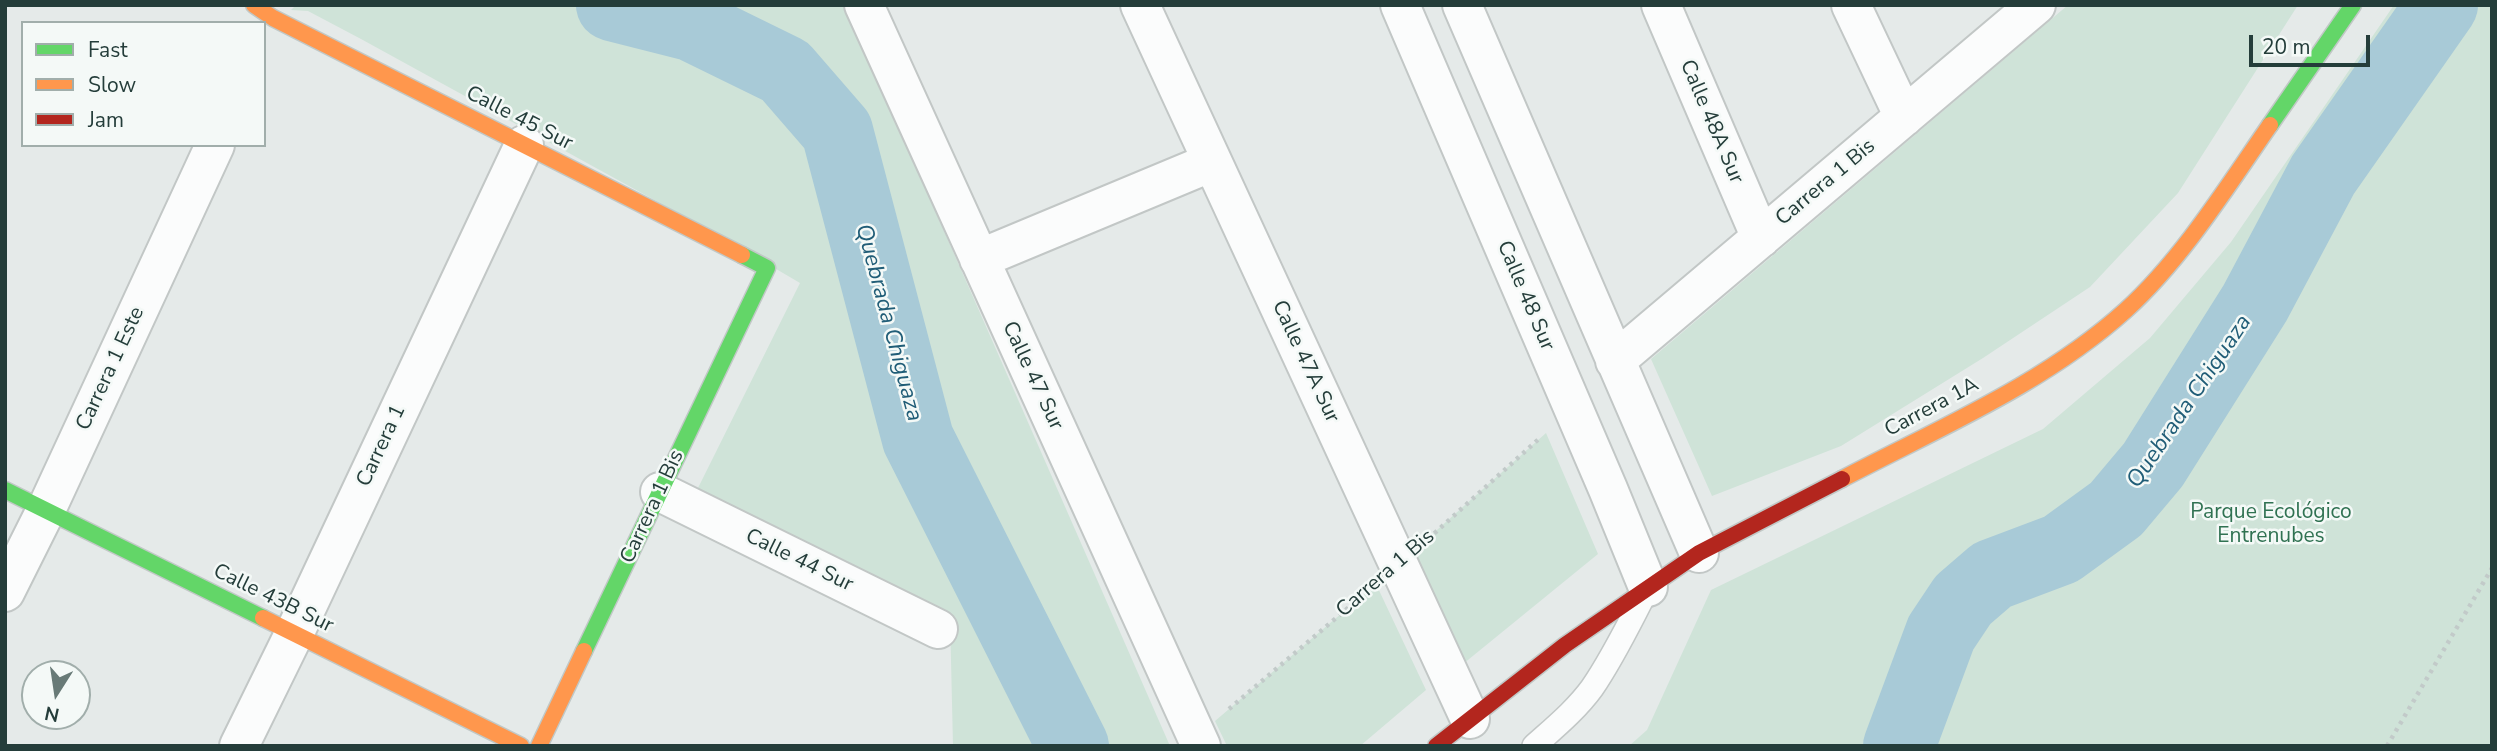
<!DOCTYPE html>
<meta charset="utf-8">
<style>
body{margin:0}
#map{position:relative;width:2497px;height:751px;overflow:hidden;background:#e5eae9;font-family:"Nunito Sans",sans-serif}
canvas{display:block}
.frame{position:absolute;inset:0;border:7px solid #243d3a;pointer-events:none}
.legend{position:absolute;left:21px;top:21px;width:245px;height:126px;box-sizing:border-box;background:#f4f9f7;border:2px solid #a1aeab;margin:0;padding:9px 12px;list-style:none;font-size:21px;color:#243d3a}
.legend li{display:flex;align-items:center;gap:14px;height:35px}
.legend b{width:35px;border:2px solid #a1aeab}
.north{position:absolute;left:21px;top:660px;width:70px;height:70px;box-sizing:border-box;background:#f4f9f7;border:2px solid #a1aeab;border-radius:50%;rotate:192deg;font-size:19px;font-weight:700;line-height:28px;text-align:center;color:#243d3a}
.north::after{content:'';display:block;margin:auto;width:24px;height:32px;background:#687a77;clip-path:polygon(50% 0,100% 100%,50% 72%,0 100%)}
.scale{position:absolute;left:2249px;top:35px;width:121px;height:32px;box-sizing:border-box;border:4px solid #243d3a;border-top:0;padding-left:9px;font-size:21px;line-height:24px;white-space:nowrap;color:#243d3a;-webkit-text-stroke:5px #f4f9f7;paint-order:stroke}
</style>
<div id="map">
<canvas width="2497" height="751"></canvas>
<div class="frame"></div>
<ul class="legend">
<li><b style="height:9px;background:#63d668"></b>Fast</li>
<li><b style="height:9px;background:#ff974d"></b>Slow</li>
<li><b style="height:9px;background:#b3261e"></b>Jam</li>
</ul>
<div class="north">N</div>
<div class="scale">20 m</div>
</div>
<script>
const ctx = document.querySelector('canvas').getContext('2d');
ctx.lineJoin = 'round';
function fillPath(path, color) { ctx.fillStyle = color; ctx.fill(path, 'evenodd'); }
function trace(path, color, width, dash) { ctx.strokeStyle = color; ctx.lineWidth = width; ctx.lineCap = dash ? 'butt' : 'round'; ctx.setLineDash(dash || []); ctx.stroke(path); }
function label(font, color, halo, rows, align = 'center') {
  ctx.font = font + ' "Nunito Sans",sans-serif'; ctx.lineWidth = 5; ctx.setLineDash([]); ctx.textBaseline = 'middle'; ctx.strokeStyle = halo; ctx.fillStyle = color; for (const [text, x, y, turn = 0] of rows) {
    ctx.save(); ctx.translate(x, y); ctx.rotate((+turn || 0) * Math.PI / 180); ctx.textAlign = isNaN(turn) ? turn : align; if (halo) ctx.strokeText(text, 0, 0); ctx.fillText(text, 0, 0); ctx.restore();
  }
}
const green = new Path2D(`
 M 296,5 L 845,5 L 1170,746 L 953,746 L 950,617 L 697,490 L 800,283 L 720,236 L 361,39 L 308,11 L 291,10 Z
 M 2068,5 L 2298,5 L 2178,193 L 2090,287 L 1983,358 L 1841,446 L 1712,496 L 1651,359 Z
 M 2394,5 L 2492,5 L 2492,746 L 1629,746 L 1647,730 L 1711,590 L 2043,429 L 2150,338 L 2231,242 Z
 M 1546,433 L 1598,554 L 1463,664 L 1410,554 Z
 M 1376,584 L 1426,690 L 1360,746 L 1227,746 L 1215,721 Z`);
const river = new Path2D(`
 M 612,5 L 691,25 L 785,71 L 837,131 L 918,439 L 1073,746
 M 1899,746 L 1941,633 L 1963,600 L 1992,575 L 2061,549 L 2116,509 L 2153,465 L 2255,303 L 2323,175 L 2442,5`);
const path = new Path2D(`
 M 1428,539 L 1541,437
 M 1229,709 L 1369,590
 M 2387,746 L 2492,568`);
const lane = new Path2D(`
 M 1534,746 C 1554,728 1576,710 1592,688 C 1612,659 1627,628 1643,597`);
const street = new Path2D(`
 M 864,5 L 1201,746
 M 1140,5 L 1470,719
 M 1400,5 L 1608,489 L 1648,587
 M 1462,5 L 1699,553
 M 1661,5 L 1761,238
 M 1851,5 L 1904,117
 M 979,259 L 1212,162
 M 1615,361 L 2036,5
 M 660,492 L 938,629
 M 5,592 L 46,510 L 215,145
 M 239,746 L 294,634 L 524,145`);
const fast = new Path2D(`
 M 2270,125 L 2353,5
 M 5,490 L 263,618
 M 584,651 L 767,268 L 742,255`);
const slow = new Path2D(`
 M 254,5 L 273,18 L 742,255
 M 1842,479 C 1939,428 2044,384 2126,310 C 2182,259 2227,187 2270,125
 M 263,618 L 521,746
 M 539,746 L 584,651`);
const jam = new Path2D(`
 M 1436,746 L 1565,645 L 1699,553 L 1842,479`);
const streetNames = [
 ["Calle 45 Sur",519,119,27],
 ["Calle 48A Sur",1711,122,67],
 ["Carrera 1 Bis",1826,183,-40],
 ["Calle 48 Sur",1525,296,67],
 ["Calle 47A Sur",1305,362,65],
 ["Carrera 1 Este",111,369,-65],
 ["Calle 47 Sur",1032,376,65],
 ["Carrera 1A",1932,408,-28],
 ["Carrera 1",382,446,-65],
 ["Carrera 1 Bis",653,507,-65],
 ["Calle 44 Sur",799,561,26],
 ["Carrera 1 Bis",1386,574,-41],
 ["Calle 43B Sur",273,599,26]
];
const parkNames = [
 ["Parque Ecológico",2271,513],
 ["Entrenubes",2271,537]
];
const waterNames = [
 ["Quebrada Chiguaza",888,323,75],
 ["Quebrada Chiguaza",2190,402,-56]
];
fillPath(green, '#cfe3d8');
trace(river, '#a8cad7', 72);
trace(lane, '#c2c7c6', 26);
trace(street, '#c2c7c6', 42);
trace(fast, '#c1c8c6', 19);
trace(slow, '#c1c8c6', 19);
trace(jam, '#c1c8c6', 19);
trace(path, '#c2cac9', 4.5, [3.5, 5]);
trace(lane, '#fbfcfc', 23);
trace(street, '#fbfcfc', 38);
trace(fast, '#63d668', 16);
trace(slow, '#ff974d', 16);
trace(jam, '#b3261e', 16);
label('21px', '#243d3a', '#f4f9f7', streetNames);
label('21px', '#307252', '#f4f9f7', parkNames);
label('italic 23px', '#205d77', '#f4f9f7', waterNames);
</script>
